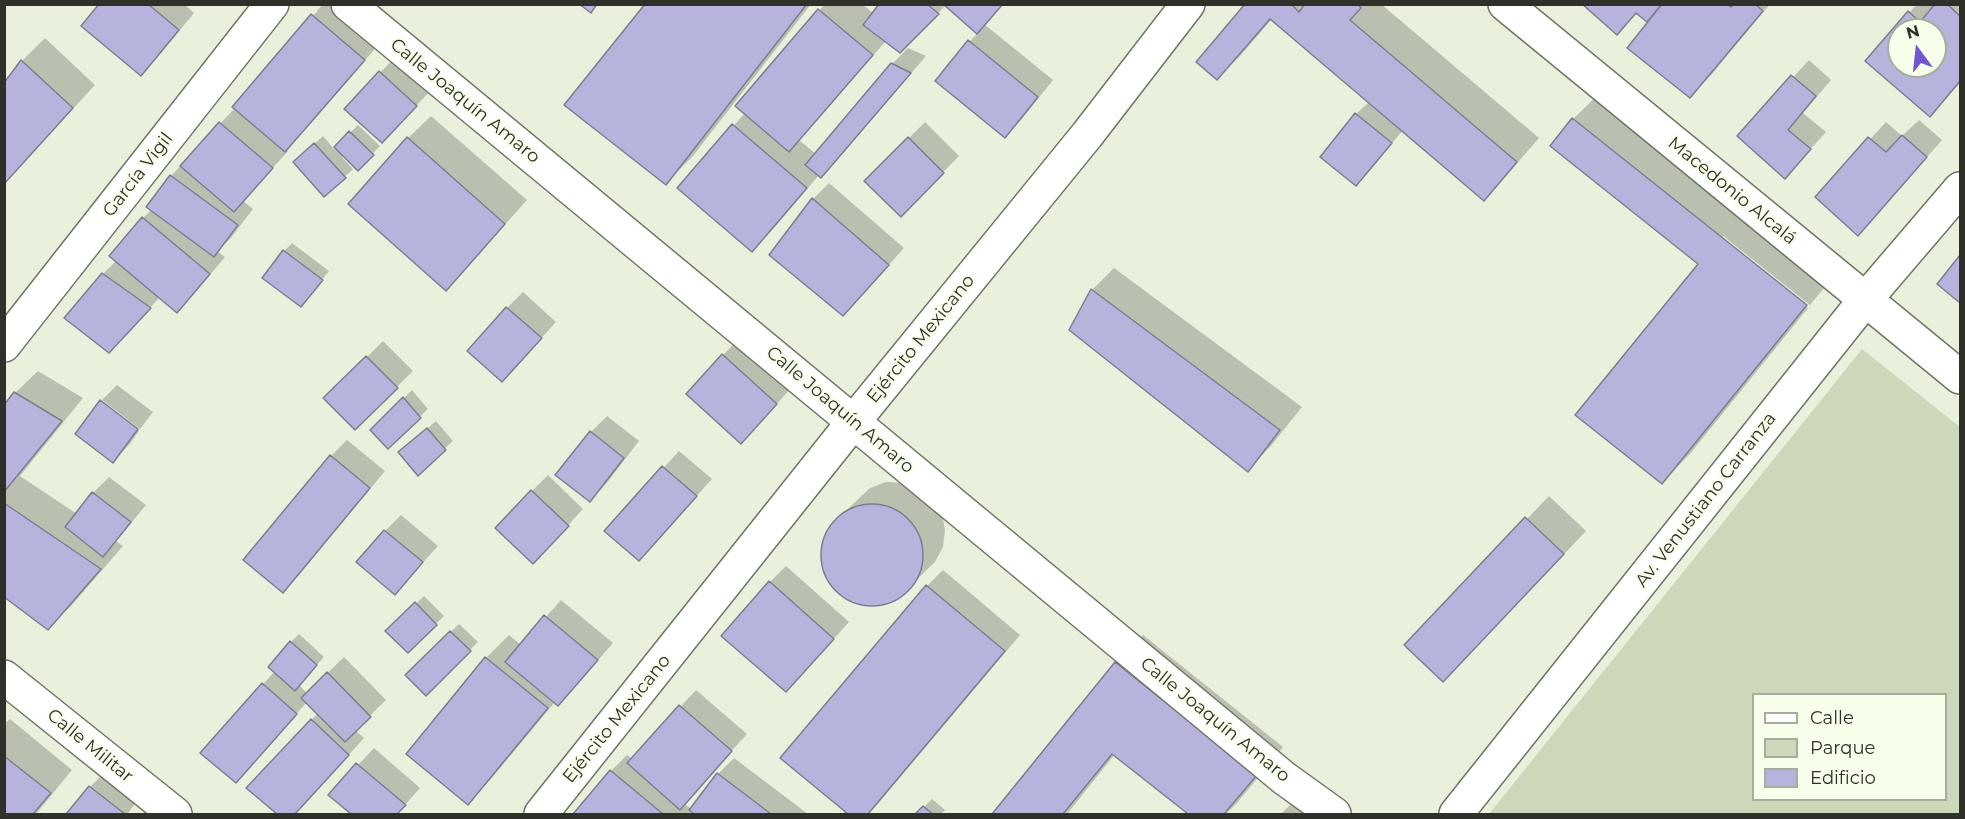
<!DOCTYPE html>
<meta charset="utf-8">
<style>
body{margin:0}
#map{position:relative;width:1965px;height:819px;overflow:hidden;background:#e9f1dd;font-family:Montserrat,sans-serif}
canvas{display:block}
.frame{position:absolute;inset:0;border:6px solid #2e3129;pointer-events:none}
.legend{position:absolute;left:1752px;top:693px;width:195px;height:108px;box-sizing:border-box;background:#f7ffea;border:2px solid #a7ad9d;margin:0;padding:8px 10px;list-style:none;font-size:18px;color:#2e3129}
.legend li{display:flex;align-items:center;gap:12px;height:30px}
.legend b{width:30px;border:2px solid #a7ad9d}
.north{position:absolute;left:1887px;top:18px;width:60px;height:60px;box-sizing:border-box;background:#f7ffea;border:2px solid #a7ad9d;border-radius:50%;rotate:345deg;font-size:16px;font-weight:700;line-height:24px;text-align:center;color:#2e3129}
.north::after{content:'';display:block;margin:auto;width:21px;height:27px;background:#7056d0;clip-path:polygon(50% 0,100% 100%,50% 72%,0 100%)}
</style>
<div id="map">
<canvas width="1965" height="819"></canvas>
<div class="frame"></div>
<ul class="legend">
<li><b style="height:8px;background:#fff"></b>Calle</li>
<li><b style="height:16px;background:#cdd8bb"></b>Parque</li>
<li><b style="height:16px;background:#b6b3dd"></b>Edificio</li>
</ul>
<div class="north">N</div>
</div>
<script>
const ctx = document.querySelector('canvas').getContext('2d');
ctx.lineJoin = 'round';
function fillPath(path, color) { ctx.fillStyle = color; ctx.fill(path, 'evenodd'); }
function trace(path, color, width, dash) { ctx.strokeStyle = color; ctx.lineWidth = width; ctx.lineCap = dash ? 'butt' : 'round'; ctx.setLineDash(dash || []); ctx.stroke(path); }
function label(font, color, halo, rows, align = 'center') {
  ctx.font = font + ' Montserrat,sans-serif'; ctx.lineWidth = 4.5; ctx.setLineDash([]); ctx.textBaseline = 'middle'; ctx.strokeStyle = halo; ctx.fillStyle = color; for (const [text, x, y, turn = 0] of rows) {
    ctx.save(); ctx.translate(x, y); ctx.rotate((+turn || 0) * Math.PI / 180); ctx.textAlign = isNaN(turn) ? turn : align; if (halo) ctx.strokeText(text, 0, 0); ctx.fillText(text, 0, 0); ctx.restore();
  }
}
const green = new Path2D(`
 M 1862,349 L 1960,427 L 1960,814 L 1489,814 ZM 1754,694 L 1946,694 L 1946,800 L 1754,800 Z`);
const shadow = new Path2D(`
 M 101,4 L 184,4 L 194,13 L 157,58 L 141,74 Z
 M 323,4 L 348,4 L 386,36 L 307,128 L 286,149 L 288,151 L 243,201 L 253,209 L 230,239 L 217,251 L 225,257 L 193,295 L 177,311 L 160,297 L 125,335 L 103,274 L 117,260 L 143,218 L 152,209 L 171,176 L 235,108 Z
 M 647,4 L 811,4 L 693,156 L 666,183 Z
 M 825,4 L 862,4 L 874,14 L 881,4 L 1003,4 L 984,24 L 1053,80 L 1021,120 L 1005,136 L 970,41 L 978,33 L 946,5 L 900,51 L 886,41 L 799,140 L 816,154 L 892,64 L 908,48 L 926,56 L 837,160 L 821,176 L 819,175 L 774,228 L 752,250 L 679,187 L 745,113 L 737,106 Z
 M 1247,4 L 1381,4 L 1539,138 L 1506,176 L 1484,199 L 1403,130 L 1372,168 L 1356,184 L 1356,114 L 1369,102 L 1272,19 L 1240,56 L 1217,78 Z
 M 1584,4 L 1770,4 L 1712,74 L 1690,96 L 1656,11 L 1637,12 L 1617,33 Z
 M 1917,4 L 1960,4 L 1960,83 L 1930,114 L 1868,61 ZM 1899,30 L 1935,30 L 1935,66 L 1899,66 Z
 M 45,38 L 95,85 L 4,184 L 4,85 L 22,61 Z
 M 396,56 L 432,89 L 398,125 L 346,109 Z
 M 1809,60 L 1831,80 L 1803,113 L 1826,132 L 1785,177 L 1739,136 Z
 M 1601,92 L 1833,277 L 1810,305 L 1723,236 L 1721,238 L 1808,308 L 1689,455 L 1662,482 L 1700,263 L 1552,146 L 1573,119 Z
 M 431,116 L 527,200 L 468,266 L 446,289 L 408,138 Z
 M 1919,120 L 1942,140 L 1874,218 L 1817,197 L 1886,122 L 1902,136 Z
 M 925,122 L 959,156 L 901,215 L 866,181 Z
 M 358,125 L 380,146 L 358,169 L 344,155 L 342,157 L 353,169 L 325,195 L 303,154 L 323,136 L 334,149 Z
 M 829,183 L 904,248 L 859,298 L 813,199 Z
 M 292,243 L 329,271 L 301,305 L 284,251 Z
 M 1960,257 L 1960,301 L 1939,284 Z
 M 1114,268 L 1302,407 L 1270,447 L 1248,470 L 1092,290 Z
 M 523,292 L 556,322 L 518,364 L 507,308 Z
 M 739,339 L 792,387 L 757,426 L 723,355 Z
 M 383,341 L 413,371 L 355,428 L 326,398 Z
 M 38,371 L 83,398 L 20,476 L 77,514 L 93,493 L 109,477 L 146,505 L 116,541 L 123,546 L 71,606 L 48,628 L 4,595 L 4,407 L 15,393 Z
 M 117,385 L 153,412 L 140,429 L 102,400 Z
 M 412,390 L 428,409 L 388,446 L 372,430 Z
 M 101,403 L 139,431 L 129,445 L 113,461 Z
 M 607,416 L 639,441 L 606,484 L 590,500 L 591,432 Z
 M 436,421 L 453,441 L 418,473 L 408,445 Z
 M 347,440 L 385,471 L 299,575 L 283,591 L 331,456 Z
 M 679,451 L 712,479 L 639,559 L 606,531 Z
 M 548,475 L 583,509 L 549,546 L 532,491 Z
 M 886,482 L 904,483 L 942,513 L 945,530 L 943,547 L 935,562 L 899,597 L 885,604 L 868,605 L 853,602 L 839,594 L 829,581 L 823,566 L 822,551 L 826,535 L 834,522 L 870,488 Z
 M 1549,496 L 1586,531 L 1466,658 L 1406,645 Z
 M 401,515 L 438,546 L 395,593 L 385,531 Z
 M 786,566 L 849,622 L 802,674 L 770,582 Z
 M 943,570 L 1020,635 L 876,806 L 867,814 L 842,814 L 846,811 L 927,586 Z
 M 424,596 L 444,616 L 408,651 L 387,631 Z
 M 561,600 L 613,643 L 574,688 L 558,704 L 555,702 L 490,780 L 468,803 L 408,753 L 486,658 L 509,635 L 521,645 Z
 M 459,624 L 478,642 L 426,693 L 407,675 Z
 M 299,634 L 324,657 L 299,685 L 307,693 L 344,657 L 386,700 L 355,730 L 364,738 L 303,806 L 294,814 L 279,814 L 249,788 L 318,713 L 307,702 L 236,781 L 202,753 L 275,671 L 291,642 Z
 M 1143,635 L 1283,747 L 1237,803 L 1226,814 L 1191,814 L 1115,754 L 1067,814 L 994,814 L 1116,663 Z
 M 696,690 L 747,734 L 684,803 L 691,809 L 718,774 L 734,758 L 808,814 L 574,814 L 611,771 L 627,755 L 632,759 Z
 M 10,719 L 72,770 L 36,814 L 4,814 L 4,724 Z
 M 374,748 L 420,788 L 397,814 L 353,814 L 330,795 Z
 M 106,771 L 140,798 L 127,814 L 68,814 L 90,787 Z
 M 1298,797 L 1322,814 L 1281,814 Z
 M 932,799 L 945,810 L 941,814 L 917,814 Z`);
const building = new Path2D(`
 M 99,4 L 148,4 L 179,30 L 141,76 L 81,26 Z
 M 579,4 L 597,4 L 591,13 Z
 M 645,4 L 807,4 L 666,185 L 564,105 Z
 M 879,4 L 927,4 L 939,14 L 900,53 L 863,25 Z
 M 943,4 L 1003,4 L 977,34 Z
 M 1245,4 L 1291,4 L 1299,12 L 1305,4 L 1358,4 L 1361,8 L 1350,20 L 1517,162 L 1484,201 L 1270,19 L 1217,80 L 1196,62 Z
 M 1582,4 L 1662,4 L 1647,22 L 1636,13 L 1617,35 Z
 M 1662,4 L 1728,4 L 1731,7 L 1733,4 L 1755,4 L 1763,11 L 1690,98 L 1627,48 Z
 M 1935,4 L 1947,4 L 1960,16 L 1960,81 L 1930,117 L 1865,61 L 1908,11 L 1920,22 ZM 1899,30 L 1935,30 L 1935,66 L 1899,66 Z
 M 818,9 L 873,55 L 789,152 L 735,106 Z
 M 311,14 L 365,60 L 285,152 L 232,107 Z
 M 968,40 L 1038,97 L 1005,138 L 935,81 Z
 M 21,60 L 73,108 L 4,184 L 4,83 Z
 M 891,63 L 911,73 L 821,178 L 805,165 Z
 M 379,71 L 417,106 L 382,143 L 344,109 Z
 M 1791,75 L 1816,96 L 1788,130 L 1811,149 L 1785,179 L 1737,136 Z
 M 1355,113 L 1392,143 L 1356,186 L 1320,157 Z
 M 1572,118 L 1807,305 L 1662,484 L 1575,415 L 1698,264 L 1550,146 Z
 M 219,122 L 273,168 L 234,212 L 180,166 Z
 M 732,124 L 807,188 L 752,252 L 677,188 Z
 M 349,131 L 374,155 L 358,171 L 334,147 Z
 M 1902,135 L 1927,157 L 1858,236 L 1815,197 L 1868,137 L 1886,152 Z
 M 407,137 L 505,224 L 446,291 L 348,204 Z
 M 908,137 L 944,173 L 901,217 L 864,181 Z
 M 314,143 L 346,178 L 324,197 L 293,162 Z
 M 170,175 L 238,225 L 214,257 L 146,207 Z
 M 812,198 L 889,265 L 843,316 L 769,255 Z
 M 142,217 L 210,274 L 177,313 L 109,256 Z
 M 283,250 L 323,280 L 301,307 L 262,278 Z
 M 1960,255 L 1960,303 L 1937,284 Z
 M 102,273 L 151,308 L 109,353 L 64,318 Z
 M 1091,289 L 1280,430 L 1248,472 L 1069,330 Z
 M 506,307 L 542,338 L 502,382 L 467,351 Z
 M 722,354 L 777,404 L 741,444 L 686,394 Z
 M 366,356 L 398,388 L 355,430 L 323,398 Z
 M 14,392 L 62,421 L 4,492 L 4,405 Z
 M 403,397 L 421,418 L 388,449 L 370,430 Z
 M 100,400 L 138,429 L 113,463 L 75,434 Z
 M 427,428 L 446,450 L 418,476 L 398,452 Z
 M 590,431 L 624,458 L 590,502 L 555,475 Z
 M 330,455 L 370,488 L 283,593 L 243,560 Z
 M 662,466 L 697,496 L 639,561 L 604,531 Z
 M 531,490 L 569,526 L 533,564 L 495,528 Z
 M 92,492 L 131,522 L 103,557 L 65,527 Z
 M 4,503 L 101,569 L 48,630 L 4,597 Z
 M821 555a51 51 0 1 1 102 0a51 51 0 1 1-102 0Z
 M 1525,517 L 1564,554 L 1443,682 L 1404,645 Z
 M 384,530 L 423,562 L 395,595 L 356,562 Z
 M 769,581 L 834,639 L 786,692 L 721,636 Z
 M 926,585 L 1005,651 L 868,814 L 848,814 L 780,758 Z
 M 415,602 L 437,625 L 408,653 L 385,631 Z
 M 544,615 L 598,660 L 558,706 L 505,662 Z
 M 450,631 L 471,651 L 426,696 L 405,675 Z
 M 290,641 L 317,665 L 295,691 L 268,667 Z
 M 485,657 L 548,708 L 468,805 L 406,754 Z
 M 1115,662 L 1257,775 L 1224,814 L 1188,814 L 1112,754 L 1063,814 L 992,814 Z
 M 327,672 L 371,717 L 345,742 L 301,698 Z
 M 262,683 L 297,714 L 236,783 L 200,753 Z
 M 679,705 L 732,751 L 680,810 L 627,763 Z
 M 311,719 L 349,755 L 295,814 L 277,814 L 246,788 Z
 M 4,756 L 51,793 L 33,814 L 4,814 Z
 M 356,763 L 406,805 L 397,814 L 351,814 L 328,795 Z
 M 610,770 L 663,814 L 573,814 Z
 M 717,773 L 771,814 L 694,814 L 689,810 Z
 M 89,786 L 125,814 L 66,814 Z
 M 923,806 L 933,814 L 915,814 Z`);
const minor = new Path2D(`
 M 1505,4 L 1960,377
 M 4,345 L 272,4
 M 4,677 L 175,814
 M 541,814 L 854,421 L 1087,135 L 1188,4
 M 1456,814 L 1865,300 L 1960,189`);
const primary = new Path2D(`
 M 348,4 L 1284,778 L 1334,814`);
const streetNames = [
 ["Calle Joaquín Amaro",465,101,39],
 ["García Vigil",138,175,-52],
 ["Macedonio Alcalá",1732,191,39],
 ["Ejército Mexicano",921,339,-51],
 ["Calle Joaquín Amaro",840,410,40],
 ["Av. Venustiano Carranza",1706,500,-52],
 ["Ejército Mexicano",617,719,-51],
 ["Calle Joaquín Amaro",1215,720,39],
 ["Calle Militar",90,746,39]
];
fillPath(green, '#cdd8bb');
fillPath(shadow, '#0003');
fillPath(building, '#b6b3dd');
trace(building, '#7e7d90', 1.5);
trace(minor, '#6e7563', 36);
trace(primary, '#6e7563', 36);
trace(minor, '#fff', 33);
trace(primary, '#fff', 33);
label('18px', '#2e3129', '#f7ffea', streetNames);
</script>
